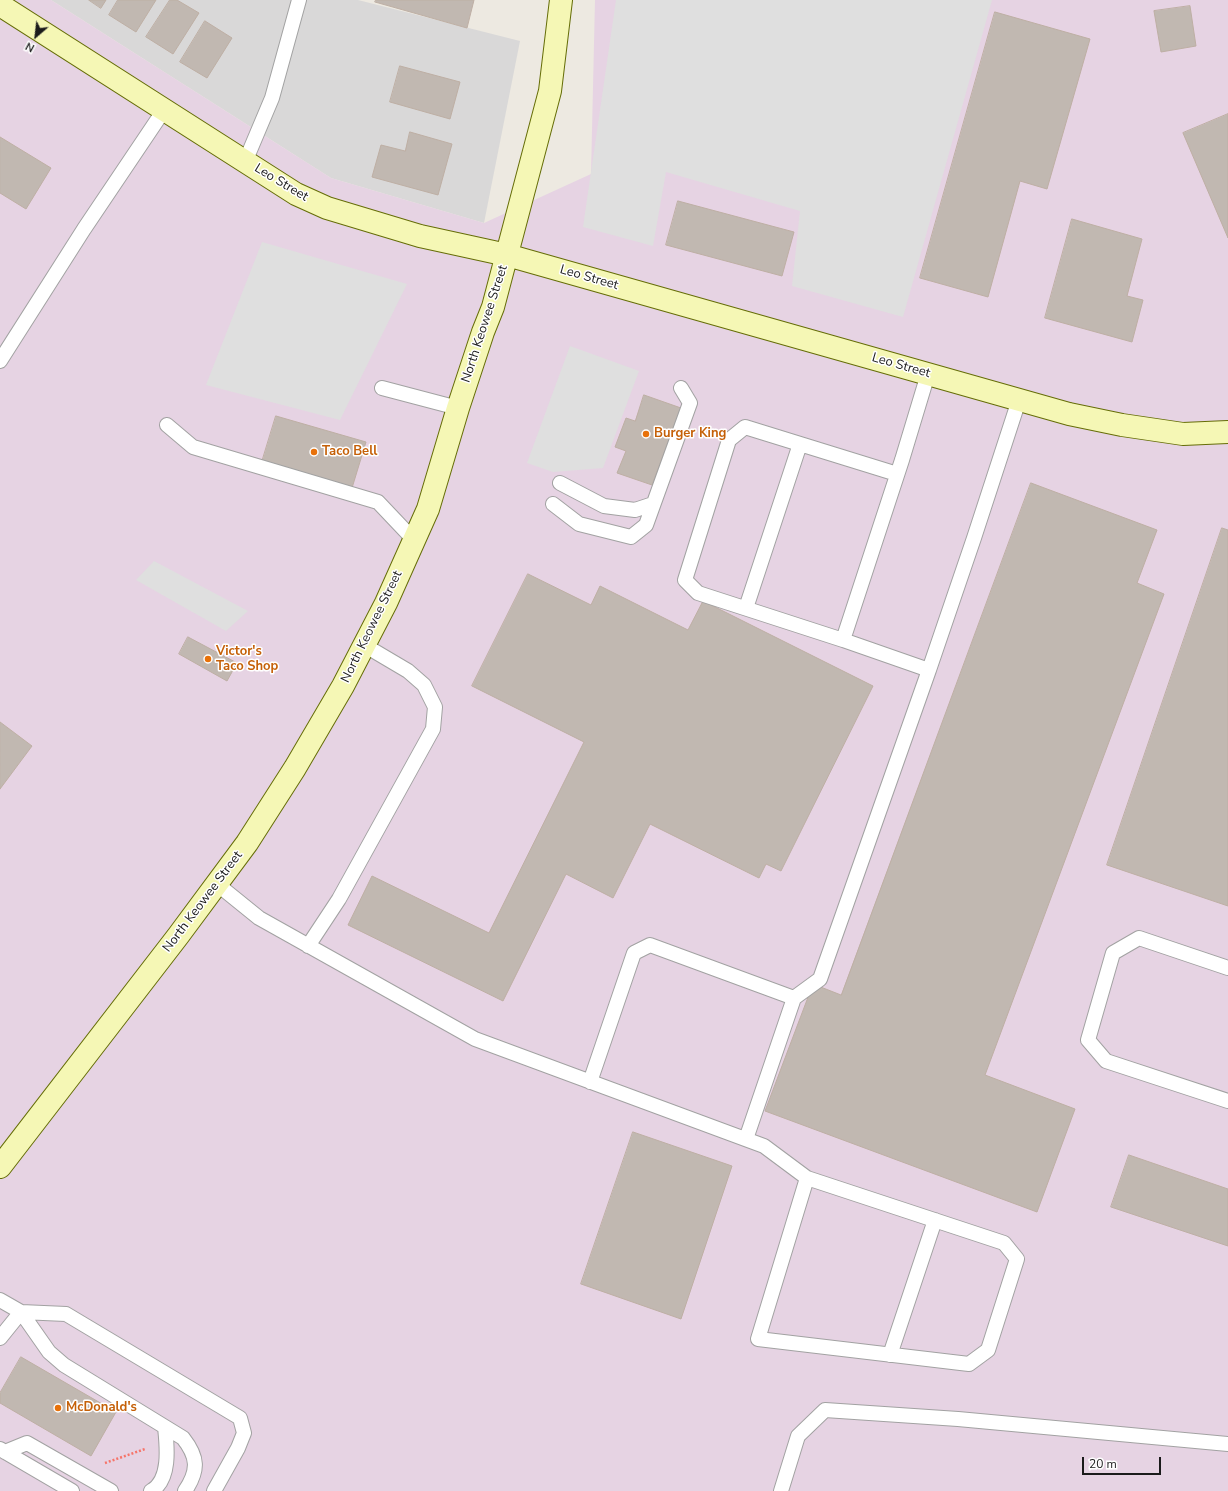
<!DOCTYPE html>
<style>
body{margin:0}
#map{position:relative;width:1228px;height:1491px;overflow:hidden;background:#ede9e1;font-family:"Nunito Sans",sans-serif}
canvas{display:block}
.north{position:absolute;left:16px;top:16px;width:40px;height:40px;-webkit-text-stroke:3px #fff;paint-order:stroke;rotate:208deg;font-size:11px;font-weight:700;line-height:16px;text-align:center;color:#1b1b1b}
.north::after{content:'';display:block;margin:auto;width:14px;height:18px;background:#1b1b1b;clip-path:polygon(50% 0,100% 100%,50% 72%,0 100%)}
.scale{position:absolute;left:1082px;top:1457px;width:79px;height:18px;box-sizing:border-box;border:2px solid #1b1b1b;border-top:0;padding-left:5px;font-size:12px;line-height:14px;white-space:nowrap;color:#1b1b1b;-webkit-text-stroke:3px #fff;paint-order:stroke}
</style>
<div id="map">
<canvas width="1228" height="1491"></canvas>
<div class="north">N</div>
<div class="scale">20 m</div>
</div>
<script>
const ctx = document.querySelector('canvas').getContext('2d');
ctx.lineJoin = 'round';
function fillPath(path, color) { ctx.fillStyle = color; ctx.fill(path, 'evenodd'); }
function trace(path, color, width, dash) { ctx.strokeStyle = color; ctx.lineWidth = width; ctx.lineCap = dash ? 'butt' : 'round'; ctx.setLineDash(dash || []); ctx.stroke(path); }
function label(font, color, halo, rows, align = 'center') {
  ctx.font = font + ' "Nunito Sans",sans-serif'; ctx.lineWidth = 3; ctx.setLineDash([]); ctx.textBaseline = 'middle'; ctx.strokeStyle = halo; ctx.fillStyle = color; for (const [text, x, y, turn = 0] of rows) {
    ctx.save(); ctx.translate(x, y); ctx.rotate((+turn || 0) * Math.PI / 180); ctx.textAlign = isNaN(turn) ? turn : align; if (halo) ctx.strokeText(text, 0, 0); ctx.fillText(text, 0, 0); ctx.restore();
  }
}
const residential = new Path2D(`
 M 51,0 L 358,0 L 520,41 L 484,223 L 331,178 Z`);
const industrial = new Path2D(`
 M 0,0 L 51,0 L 331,178 L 484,223 L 591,174 L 595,0 L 1228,0 L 1228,1491 L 0,1491 Z`);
const parking = new Path2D(`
 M 616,0 L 992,0 L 903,317 L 792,286 L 800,211 L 666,172 L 653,246 L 583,227 Z
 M 262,242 L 407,284 L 340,420 L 206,385 Z
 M 570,346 L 639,371 L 603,468 L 553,472 L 527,463 Z
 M 154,561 L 248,611 L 226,631 L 136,580 Z`);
const building = new Path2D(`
 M 89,0 L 106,0 L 101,8 Z
 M 118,0 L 156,0 L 136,32 L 109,15 Z
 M 170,0 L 177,0 L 199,13 L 173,54 L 146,37 Z
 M 376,0 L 474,0 L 467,28 L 375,2 Z
 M 1190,6 L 1196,46 L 1161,52 L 1154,11 Z
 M 995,12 L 1090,39 L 1047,189 L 1020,181 L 988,297 L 920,278 Z
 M 205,21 L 232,38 L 207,78 L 180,62 Z
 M 400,66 L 460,82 L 450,119 L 390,102 Z
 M 1228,114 L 1228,238 L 1183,133 Z
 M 410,132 L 452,144 L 438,195 L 372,177 L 381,145 L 405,151 Z
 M 0,137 L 51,168 L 26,209 L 0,193 Z
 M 678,201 L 794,232 L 782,276 L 666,245 Z
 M 1072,219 L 1142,239 L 1127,296 L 1143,300 L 1132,342 L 1045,318 Z
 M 644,395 L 681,408 L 652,485 L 617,473 L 626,451 L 615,447 L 626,418 L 635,421 Z
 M 276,416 L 366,442 L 352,488 L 262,462 Z
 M 1031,483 L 1157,530 L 1137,583 L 1164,594 L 985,1075 L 1075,1109 L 1037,1212 L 765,1111 L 813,984 L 841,995 Z
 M 1222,528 L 1228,530 L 1228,906 L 1107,865 Z
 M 528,574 L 591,605 L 600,586 L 688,630 L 703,601 L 873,686 L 781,871 L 766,864 L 759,878 L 650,824 L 613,898 L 566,874 L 503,1001 L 348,925 L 372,876 L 489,933 L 584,742 L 472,686 Z
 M 188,637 L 237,663 L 227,681 L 179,654 Z
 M 0,722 L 32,746 L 0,789 Z
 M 633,1132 L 732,1166 L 681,1319 L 581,1284 Z
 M 1129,1155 L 1228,1189 L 1228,1246 L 1111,1207 Z
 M 21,1357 L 116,1412 L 91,1456 L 0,1403 L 0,1393 Z`);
const path = new Path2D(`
 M 105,1463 L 145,1449`);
const lane = new Path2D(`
 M 245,162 L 272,98 L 299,0
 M 0,361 L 84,229 L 164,110
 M 382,388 L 458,408
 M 167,425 L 193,447 L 378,502 L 414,540
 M 560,483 L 604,506 L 635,510 L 653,504
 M 553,504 L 579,524 L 631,537 L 646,525 L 690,403 L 681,388
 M 746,608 L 800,444
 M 843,640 L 698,593 L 685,580 L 729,440 L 745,427 L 897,474
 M 929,670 L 974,538 L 1019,400
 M 217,884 L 259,918 L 475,1039 L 764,1146 L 807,1178 L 1004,1243 L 1017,1259 L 988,1350 L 969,1364 L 758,1339 L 807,1178
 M 308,946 L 339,899 L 433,729 L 435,707 L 424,685 L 408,671 L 364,645
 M 1228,968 L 1139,938 L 1113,953 L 1088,1040 L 1106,1061 L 1228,1101
 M 590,1082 L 634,953 L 650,945 L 794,998
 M 746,1139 L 794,998 L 820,979 L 929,670 L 843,640 L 902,460 L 928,374
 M 0,1300 L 21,1312 L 66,1314 L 240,1418 L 244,1433 L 238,1448 L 214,1491
 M 0,1338 L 21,1312 L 49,1352 L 64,1365 L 183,1438 C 198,1457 199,1470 185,1491
 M 890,1355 L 935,1220
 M 0,1449 L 72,1491
 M 5,1452 L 27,1443 L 111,1491
 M 151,1491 C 171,1480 167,1446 165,1427
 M 781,1491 L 798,1436 L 825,1410 L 958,1419 L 1228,1444`);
const secondary = new Path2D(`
 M 0,5 L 296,194 L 327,208 L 420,236 L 507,255 L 1069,414 L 1122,425 L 1183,434 L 1228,432
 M 0,1167 L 178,936 L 247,843 L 295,768 L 343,686 L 386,603 L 428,509 L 458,408 L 483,332 L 493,307 L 550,91 L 561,0`);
const markers = [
 [646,434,4,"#e8710a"],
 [314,452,4,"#e8710a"],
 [208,659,4,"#e8710a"],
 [58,1408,4,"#e8710a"]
];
const streetNames = [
 ["Leo Street",281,183,31],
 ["Leo Street",589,278,16],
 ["North Keowee Street",485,324,-72],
 ["Leo Street",901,366,16],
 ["North Keowee Street",372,627,-64],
 ["North Keowee Street",203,902,-53]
];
const foodNames = [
 ["Burger King",654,434],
 ["Taco Bell",322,452],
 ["Victor's",216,652],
 ["Taco Shop",216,667],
 ["McDonald's",66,1408]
];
fillPath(residential, '#d9d8d8');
fillPath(industrial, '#e6d3e3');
fillPath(parking, '#dfdfdf');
fillPath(building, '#c1b8b1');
trace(building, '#beafa4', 1);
trace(lane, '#a2a2a2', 16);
trace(secondary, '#656d07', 24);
trace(path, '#f67469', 2.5, [2, 2]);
trace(lane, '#fff', 14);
trace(secondary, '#f5f7b5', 22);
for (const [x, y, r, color] of markers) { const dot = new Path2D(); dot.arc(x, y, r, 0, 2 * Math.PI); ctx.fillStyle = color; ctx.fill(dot); trace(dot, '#fff', 1.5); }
label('13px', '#1b1b1b', '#fff', streetNames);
label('bold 13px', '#c56008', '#fff', foodNames, 'left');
</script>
